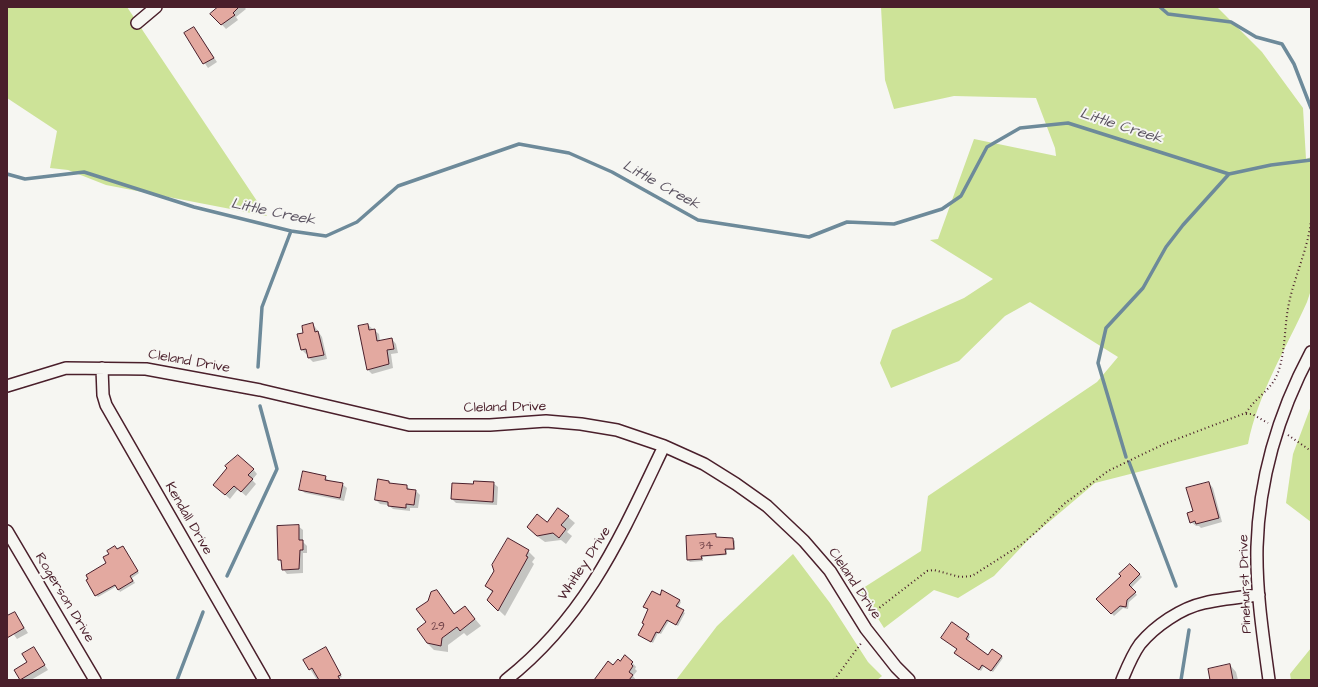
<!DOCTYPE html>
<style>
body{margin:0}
#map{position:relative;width:1318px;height:687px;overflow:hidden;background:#f6f6f2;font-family:"Architects Daughter",sans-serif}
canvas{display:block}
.frame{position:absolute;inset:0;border:8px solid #4a1f2b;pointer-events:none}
</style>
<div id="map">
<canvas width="1318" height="687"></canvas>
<div class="frame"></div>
</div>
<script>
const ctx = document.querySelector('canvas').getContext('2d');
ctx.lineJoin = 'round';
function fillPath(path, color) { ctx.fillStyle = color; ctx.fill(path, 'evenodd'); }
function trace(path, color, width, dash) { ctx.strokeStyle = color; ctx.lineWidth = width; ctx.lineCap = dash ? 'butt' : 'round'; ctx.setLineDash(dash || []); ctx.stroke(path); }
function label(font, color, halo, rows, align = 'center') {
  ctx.font = font + ' "Architects Daughter",sans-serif'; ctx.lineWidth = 4; ctx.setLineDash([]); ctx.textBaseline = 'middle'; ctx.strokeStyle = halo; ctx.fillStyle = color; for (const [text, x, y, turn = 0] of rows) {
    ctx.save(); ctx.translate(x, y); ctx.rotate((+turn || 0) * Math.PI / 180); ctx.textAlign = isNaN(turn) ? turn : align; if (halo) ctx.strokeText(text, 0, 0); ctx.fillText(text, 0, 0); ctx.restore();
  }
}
const green = new Path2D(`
 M 7,7 L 127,7 L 267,216 L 106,185 L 68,170 L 50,168 L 57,131 L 7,98 Z
 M 881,7 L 1217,7 L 1262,52 L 1303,108 L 1306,159 L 1311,157 L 1311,290 L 1307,302 C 1286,349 1258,393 1248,444 L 1095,483 L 1030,538 L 994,576 L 958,598 L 934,590 L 884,628 L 860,590 L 921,551 L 928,496 L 1097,382 L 1118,357 L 1030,302 L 1005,316 L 959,361 L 891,388 L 880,363 L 892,330 L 964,298 L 993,279 L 930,240 L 938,239 L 974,139 L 1056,156 L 1055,148 L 1036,98 L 954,96 L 894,109 L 885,80 Z
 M 1311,406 L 1311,522 L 1286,503 L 1293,454 Z
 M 793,554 L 830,603 L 868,662 L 882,676 L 877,680 L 676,680 L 717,626 Z
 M 1311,648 L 1311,680 L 1291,680 L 1290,674 Z`);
const shadow = new Path2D(`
 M 218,7 L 244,7 L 246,9 L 236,17 L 238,20 L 226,29 L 212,14 Z
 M 194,28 L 217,62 L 208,68 L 185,34 Z
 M 313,324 L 322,337 L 327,359 L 313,362 L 309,358 L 308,353 L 306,354 L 302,350 L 304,333 Z
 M 368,325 L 379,334 L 380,342 L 392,339 L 396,344 L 398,353 L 391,354 L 393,368 L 372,374 L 368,370 Z
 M 253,469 L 257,474 L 252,480 L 256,484 L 246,496 L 238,489 L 230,499 L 219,489 Z
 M 325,477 L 329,481 L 342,484 L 347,488 L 344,501 L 305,493 L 300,489 Z
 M 389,482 L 392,484 L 406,486 L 411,490 L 416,491 L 420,495 L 418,508 L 410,508 L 410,511 L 393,509 L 388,505 L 380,504 L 376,500 Z
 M 493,483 L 498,487 L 497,505 L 456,503 L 452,499 Z
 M 1209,483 L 1213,488 L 1222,522 L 1201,528 L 1199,526 L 1196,526 L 1191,522 L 1194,512 Z
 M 568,517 L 575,523 L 567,532 L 572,536 L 566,544 L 561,540 L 545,542 L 534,534 L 548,524 Z
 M 298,526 L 303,530 L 303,542 L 307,546 L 307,553 L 303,553 L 303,573 L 287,574 L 283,569 L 282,563 L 279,559 Z
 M 715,535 L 717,538 L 733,539 L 735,541 L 735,550 L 727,550 L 727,555 L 703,557 L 703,561 L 690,562 L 688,560 L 687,537 Z
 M 124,549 L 139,573 L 132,578 L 135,583 L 120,592 L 117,586 L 98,597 L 96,595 L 108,563 L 117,550 Z
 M 528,551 L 535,558 L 532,562 L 534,564 L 505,616 L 488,600 L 493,593 L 486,586 Z
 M 1130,565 L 1142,577 L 1131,588 L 1137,595 L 1129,602 L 1128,609 L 1123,608 L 1114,616 L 1098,599 L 1122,576 Z
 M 437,591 L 455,614 L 465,607 L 481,626 L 467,636 L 464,633 L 448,645 L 448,652 L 434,650 L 427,643 L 428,601 Z
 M 660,596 L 679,600 L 681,602 L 678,608 L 685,613 L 678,626 L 669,621 L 661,634 L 658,633 L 653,643 L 641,636 L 649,610 L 646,608 Z
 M 15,613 L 28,633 L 17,639 L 7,625 L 7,617 Z
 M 969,635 L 970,637 L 967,641 L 988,656 L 1001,656 L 1003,658 L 993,672 L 984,666 L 981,671 L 957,654 L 958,649 Z
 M 34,648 L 48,670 L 31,680 L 22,680 Z
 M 327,650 L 342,677 L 339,678 L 340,680 L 317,680 L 305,661 Z
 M 632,662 L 636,667 L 635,669 L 637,671 L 633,676 L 636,680 L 595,680 L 620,663 Z
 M 1230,665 L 1236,672 L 1238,680 L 1211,680 Z`);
const stream = new Path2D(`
 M 1160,7 L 1168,14 L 1231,22 L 1256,37 L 1282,44 L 1294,64 L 1311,108
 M 7,174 L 25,179 L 84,172 L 194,207 L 291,231 L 326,236 L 357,222 L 398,186 L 519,144 L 569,153 L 612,172 L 698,220 L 809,237 L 847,222 L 894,224 L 942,209 L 961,196 L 987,147 L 1020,128 L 1068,123 L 1229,174 L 1271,165 L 1311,160
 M 258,367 L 262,307 L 291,231
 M 1126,457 L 1098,363 L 1106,328 L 1143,288 L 1166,247 L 1183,225 L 1229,174
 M 1129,462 L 1176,586
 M 227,576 L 277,469 L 260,406
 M 177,680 L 203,612
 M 1181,680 L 1189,630`);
const building = new Path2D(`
 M 218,7 L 239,7 L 233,13 L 235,15 L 221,25 L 210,14 Z
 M 194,27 L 214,58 L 203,64 L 184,33 Z
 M 313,323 L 315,332 L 318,331 L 324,355 L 308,358 L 306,349 L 301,350 L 297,334 L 303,333 L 302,326 Z
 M 368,324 L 369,330 L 375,329 L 377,341 L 392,338 L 394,349 L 387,350 L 389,364 L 367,370 L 358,326 Z
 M 238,455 L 254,469 L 248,475 L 253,479 L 241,492 L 234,486 L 225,495 L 213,485 L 227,468 L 225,466 Z
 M 303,471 L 326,476 L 325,480 L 343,483 L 340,498 L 299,490 Z
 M 378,479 L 389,481 L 389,483 L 407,485 L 407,489 L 416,490 L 414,505 L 406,504 L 406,508 L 388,506 L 388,502 L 375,500 Z
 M 474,481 L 494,482 L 493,502 L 451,499 L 452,483 L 473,484 Z
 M 1209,482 L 1219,518 L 1196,524 L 1195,521 L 1190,523 L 1187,513 L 1193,511 L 1186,488 Z
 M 558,508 L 569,516 L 561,525 L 566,529 L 559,538 L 553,533 L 537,536 L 527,527 L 537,514 L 547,522 Z
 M 299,525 L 299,540 L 303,540 L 303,550 L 300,550 L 299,569 L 282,570 L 281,560 L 278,560 L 277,526 Z
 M 716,534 L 716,537 L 733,538 L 734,549 L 725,549 L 726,554 L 701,556 L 702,559 L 687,560 L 686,536 Z
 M 508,538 L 529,550 L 526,556 L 528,557 L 498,611 L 487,600 L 493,591 L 485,586 L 494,571 L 492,565 Z
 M 115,546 L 117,549 L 123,546 L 138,571 L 130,576 L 133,581 L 118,590 L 115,585 L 95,596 L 86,580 L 88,579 L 86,575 L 106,563 L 103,557 L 109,554 L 107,551 Z
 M 1130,564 L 1140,574 L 1129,585 L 1136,592 L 1127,600 L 1126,607 L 1120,606 L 1111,614 L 1096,599 L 1121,576 L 1119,574 Z
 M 437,590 L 454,614 L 465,606 L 475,619 L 460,631 L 457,627 L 442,638 L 441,646 L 427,643 L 417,629 L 426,622 L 416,609 L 428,601 L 431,592 Z
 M 662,590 L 680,600 L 676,606 L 684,610 L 676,625 L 667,620 L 659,633 L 656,632 L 651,642 L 638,635 L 644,624 L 642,623 L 648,609 L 643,607 L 652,591 L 660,595 Z
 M 15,612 L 24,628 L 7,638 L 7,616 Z
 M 952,622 L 969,634 L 966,639 L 988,655 L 992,649 L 1002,656 L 991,671 L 982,665 L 979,670 L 954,653 L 957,649 L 941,638 Z
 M 34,647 L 45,665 L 20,680 L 14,670 L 27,662 L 22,654 Z
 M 326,647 L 341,675 L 338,676 L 340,680 L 319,680 L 312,668 L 309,670 L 303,660 Z
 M 625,655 L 633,662 L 631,664 L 633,666 L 629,672 L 633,675 L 629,680 L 594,680 L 608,661 L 613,665 L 618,659 L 620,661 Z
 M 1230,664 L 1233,680 L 1210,680 L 1208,669 Z`);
const path = new Path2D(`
 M 1246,413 C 1254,399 1270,391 1277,375 C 1286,353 1284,326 1289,303 C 1295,275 1308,249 1311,220
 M 1288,435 L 1311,451
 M 870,615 L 927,571 L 934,570 L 960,577 L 972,576 L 1022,544 L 1036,532 L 1064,504 L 1108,471 L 1164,444 L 1243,414 L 1252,414 L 1268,423
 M 834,680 L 862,642`);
const street = new Path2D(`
 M 137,23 L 156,7
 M 102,368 L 103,395 L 106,405 L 264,680
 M 7,386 L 66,368 L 146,369 L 260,390 L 409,425 L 490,425 L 546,421 L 581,424 L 617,430 L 664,446 L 704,464 L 736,484 L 767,506 L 804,541 L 830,571 L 866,629 L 896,667 L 909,680
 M 7,531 L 95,680
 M 506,680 C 587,616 621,536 664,446
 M 1122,680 C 1127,668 1132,655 1140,644 C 1155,626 1181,608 1204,603 C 1222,599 1241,597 1259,595
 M 1269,680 C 1263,636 1256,591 1257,547 C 1259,478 1279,412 1311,352`);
const numberNames = [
 ["34",706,546],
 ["29",438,627]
];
const streetNames = [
 ["Cleland Drive",189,362,10],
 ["Cleland Drive",505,408,-1],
 ["Kendall Drive",188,519,60],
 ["Whitley Drive",585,564,-57],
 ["Cleland Drive",854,584,56],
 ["Pinehurst Drive",1246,584,-92],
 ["Rogerson Drive",64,598,59]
];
const waterNames = [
 ["Little Creek",1121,127,18],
 ["Little Creek",661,186,29],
 ["Little Creek",273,213,12]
];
fillPath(green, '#cde398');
fillPath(shadow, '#0003');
trace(stream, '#6d8a9a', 3.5);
fillPath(building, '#e3a9a0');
trace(building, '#4a1f2b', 1);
trace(street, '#4a1f2b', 14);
trace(path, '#4a1f2b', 2, [1, 3]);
trace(street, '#f6f6f2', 11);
label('12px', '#704248', null, numberNames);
label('14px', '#4a1f2b', '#f6f6f2', streetNames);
label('italic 15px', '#5c5462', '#f6f6f2', waterNames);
</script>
